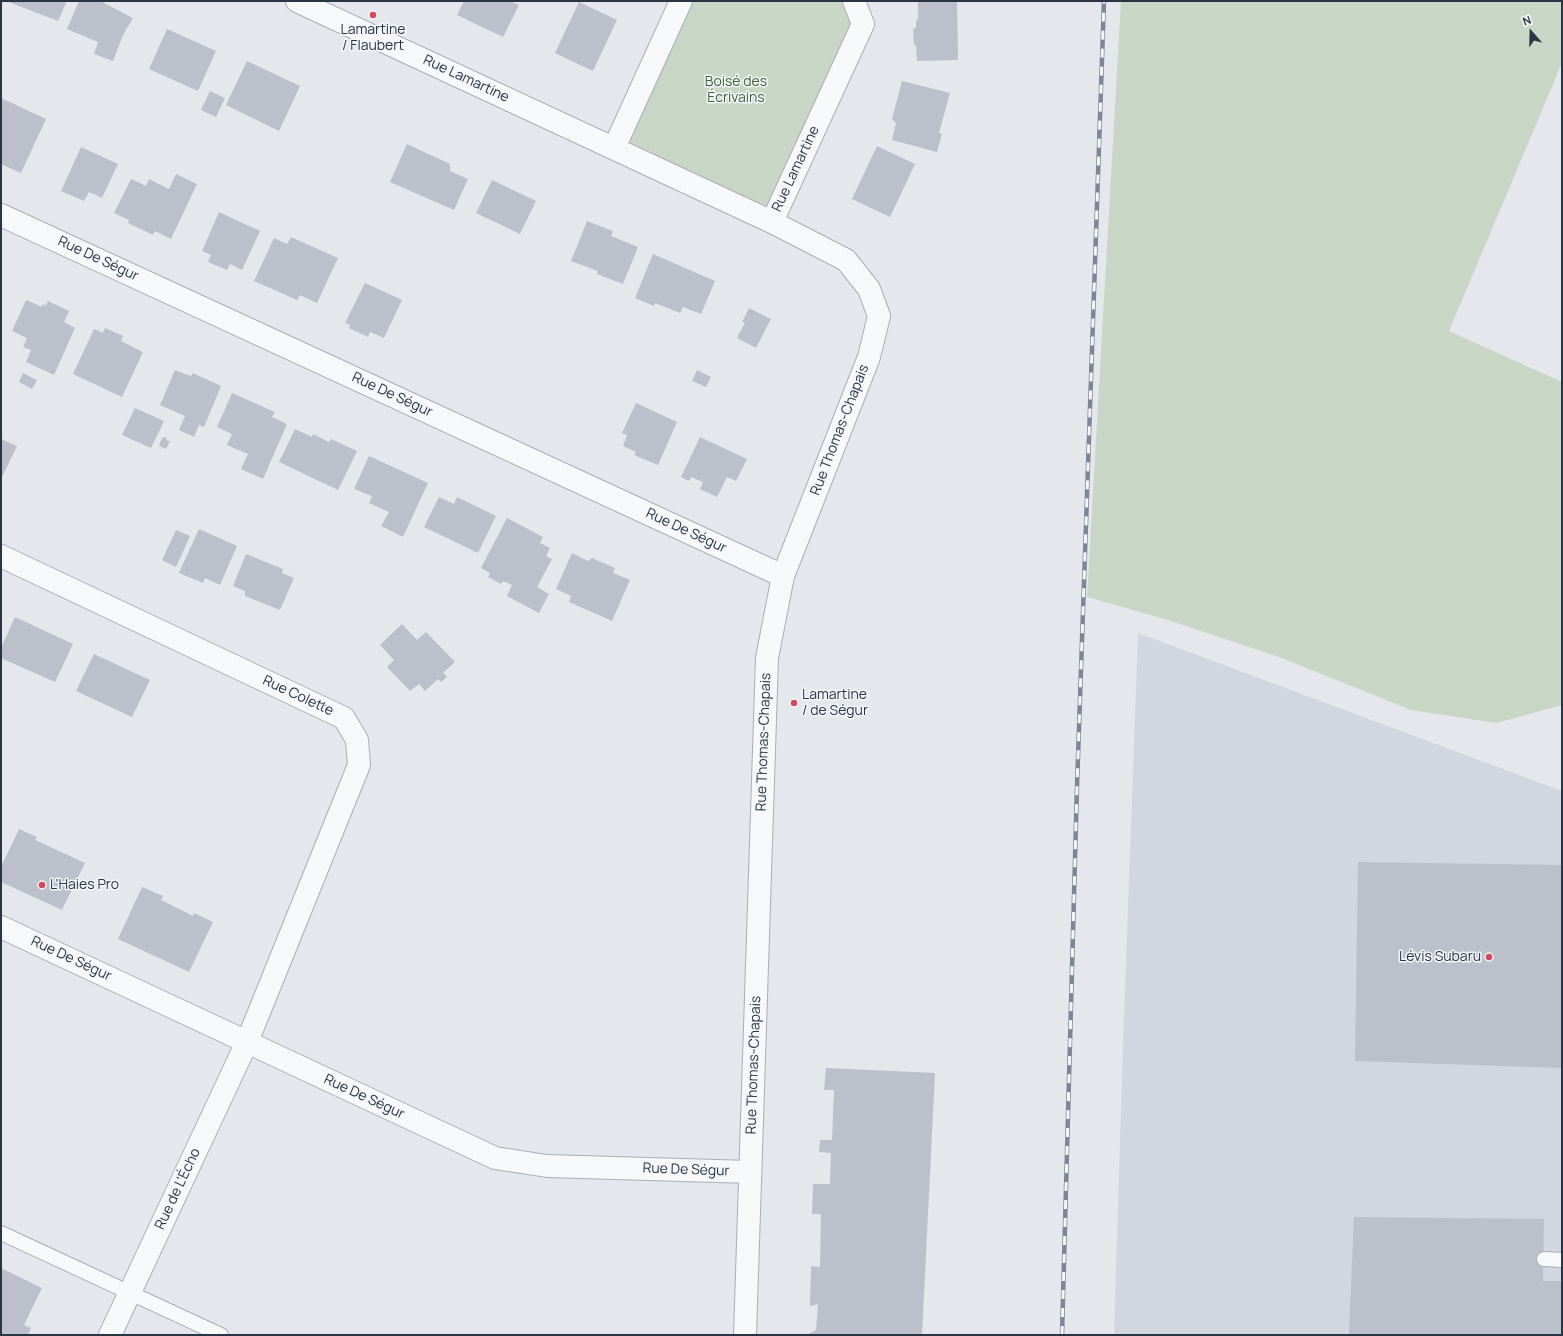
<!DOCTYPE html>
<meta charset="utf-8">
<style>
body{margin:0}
#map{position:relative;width:1563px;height:1336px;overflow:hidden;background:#e4e7ec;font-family:Manrope,sans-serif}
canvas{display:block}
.frame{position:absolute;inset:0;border:2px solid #2b3445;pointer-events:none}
.north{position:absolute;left:1511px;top:12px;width:40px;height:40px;-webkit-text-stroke:3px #f4f6f9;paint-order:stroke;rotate:340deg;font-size:11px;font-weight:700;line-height:16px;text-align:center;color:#2b3445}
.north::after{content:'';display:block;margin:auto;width:14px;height:18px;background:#2b3445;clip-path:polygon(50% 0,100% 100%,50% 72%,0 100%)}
</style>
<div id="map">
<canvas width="1563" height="1336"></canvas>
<div class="frame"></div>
<div class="north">N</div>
</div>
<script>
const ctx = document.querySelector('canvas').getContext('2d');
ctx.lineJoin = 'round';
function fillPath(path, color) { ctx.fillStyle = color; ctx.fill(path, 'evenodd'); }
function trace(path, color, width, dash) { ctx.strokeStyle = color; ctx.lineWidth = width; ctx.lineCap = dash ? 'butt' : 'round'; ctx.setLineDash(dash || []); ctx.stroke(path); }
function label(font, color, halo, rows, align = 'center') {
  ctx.font = font + ' Manrope,sans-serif'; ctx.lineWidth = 3; ctx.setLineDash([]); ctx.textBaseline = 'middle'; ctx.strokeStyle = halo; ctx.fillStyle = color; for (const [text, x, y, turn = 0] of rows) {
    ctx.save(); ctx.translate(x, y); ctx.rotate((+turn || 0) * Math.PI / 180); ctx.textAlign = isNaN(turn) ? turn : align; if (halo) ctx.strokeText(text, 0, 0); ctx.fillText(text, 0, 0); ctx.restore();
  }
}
const built = new Path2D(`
 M 1138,633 L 1562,791 L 1562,1335 L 1114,1335 L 1123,1045 Z`);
const green = new Path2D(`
 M 681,1 L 854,1 L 863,24 L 772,222 L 614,148 Z
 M 1121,1 L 1562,1 L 1562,63 L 1449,331 L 1562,382 L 1562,705 L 1497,723 L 1411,710 L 1279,657 L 1168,620 L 1087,597 Z`);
const building = new Path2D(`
 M 6,1 L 67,1 L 58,21 Z
 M 79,1 L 100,1 L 133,18 L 123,35 L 113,61 L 94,54 L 98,42 L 67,29 Z
 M 464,1 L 510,1 L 519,5 L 503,37 L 457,15 Z
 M 918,1 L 957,1 L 958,60 L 917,61 L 916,45 L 914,45 L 913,29 L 916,28 L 916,21 L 918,19 Z
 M 579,2 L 617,20 L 593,71 L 555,53 Z
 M 167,29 L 216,51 L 198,91 L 149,69 Z
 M 247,61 L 300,86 L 279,131 L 226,105 Z
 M 902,81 L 950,93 L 939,133 L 942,134 L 937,152 L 892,140 L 896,123 L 892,119 Z
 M 210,91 L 225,98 L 216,117 L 201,110 Z
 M 1,98 L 46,119 L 21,173 L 1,164 Z
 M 407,144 L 450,164 L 450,171 L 468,179 L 454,210 L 390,182 Z
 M 877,146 L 915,164 L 890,217 L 852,199 Z
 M 81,147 L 118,164 L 102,198 L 89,192 L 84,201 L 61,191 Z
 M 176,174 L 197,184 L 171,239 L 155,231 L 153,235 L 128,223 L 129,220 L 114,213 L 131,179 L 146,186 L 149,179 L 169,189 Z
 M 492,180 L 536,201 L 520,234 L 476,213 Z
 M 219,212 L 260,231 L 242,270 L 230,264 L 227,270 L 208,262 L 211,255 L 202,251 Z
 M 587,221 L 613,231 L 611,236 L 638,247 L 623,284 L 597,274 L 598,271 L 571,261 Z
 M 291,237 L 338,258 L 317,303 L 300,295 L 297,300 L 254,281 L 274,238 L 287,244 Z
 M 653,254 L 715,281 L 701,314 L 683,307 L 680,313 L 655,303 L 654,306 L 635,298 Z
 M 365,283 L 402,300 L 384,338 L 370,332 L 368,337 L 349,328 L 350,325 L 345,323 Z
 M 26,300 L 42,307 L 43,304 L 46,306 L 48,301 L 69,311 L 64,322 L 75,328 L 54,375 L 26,362 L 31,350 L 23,347 L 27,338 L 12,331 Z
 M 749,308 L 771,319 L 756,348 L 737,338 L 745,323 L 742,322 Z
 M 105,328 L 123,336 L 121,341 L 143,352 L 122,397 L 73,374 L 94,329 L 103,333 Z
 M 175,370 L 191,376 L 193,373 L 221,386 L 204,427 L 199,425 L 194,437 L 179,430 L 185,416 L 160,405 Z
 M 697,370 L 711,377 L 706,387 L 692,381 Z
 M 23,373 L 37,380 L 32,389 L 19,382 Z
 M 232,393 L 275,412 L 272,417 L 287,424 L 263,479 L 241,469 L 248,454 L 227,445 L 232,434 L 217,427 Z
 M 636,403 L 677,422 L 658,465 L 634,455 L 636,452 L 623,446 L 627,435 L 622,433 Z
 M 135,408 L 164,421 L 151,448 L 122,435 Z
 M 295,429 L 312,437 L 313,434 L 329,442 L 331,439 L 357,451 L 338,490 L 279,462 Z
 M 166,437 L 167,438 L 166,440 L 170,441 L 166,449 L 159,446 L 162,438 Z
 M 700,437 L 747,459 L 736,481 L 727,477 L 717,497 L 700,489 L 703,482 L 691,477 L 689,481 L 681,477 Z
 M 1,439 L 17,446 L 1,479 Z
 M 369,456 L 428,483 L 403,537 L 381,526 L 389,512 L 369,503 L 372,496 L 354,489 Z
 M 439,497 L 454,504 L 457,497 L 496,516 L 478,553 L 424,527 Z
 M 507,518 L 543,537 L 540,543 L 550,548 L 546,556 L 552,559 L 537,587 L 549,594 L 539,613 L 507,596 L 512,585 L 503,581 L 501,584 L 488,577 L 490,573 L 481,568 Z
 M 199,529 L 237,546 L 220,585 L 205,578 L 203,583 L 179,573 Z
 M 176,530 L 190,536 L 176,567 L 162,560 Z
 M 572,553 L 588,561 L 592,558 L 615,568 L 613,573 L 630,580 L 612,621 L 569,602 L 571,596 L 556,589 Z
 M 246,554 L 283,569 L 282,573 L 294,578 L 280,610 L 245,596 L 245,591 L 233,586 Z
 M 15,617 L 73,644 L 55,682 L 1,658 L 1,648 Z
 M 402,624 L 417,640 L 426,632 L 455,662 L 443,673 L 447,677 L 441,682 L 438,679 L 425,691 L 419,684 L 410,691 L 387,667 L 394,660 L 380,645 Z
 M 94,654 L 150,680 L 132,717 L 76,691 Z
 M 19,829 L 37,837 L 35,840 L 85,863 L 62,910 L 1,882 L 1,867 Z
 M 1358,862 L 1562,865 L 1562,1068 L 1355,1061 Z
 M 142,887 L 163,896 L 161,900 L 193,916 L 194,913 L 213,922 L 189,972 L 118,939 Z
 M 826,1068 L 935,1073 L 922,1335 L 807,1335 L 816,1330 L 818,1304 L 810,1306 L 811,1266 L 820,1267 L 821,1214 L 812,1214 L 813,1184 L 830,1184 L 831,1153 L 819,1152 L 820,1140 L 832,1140 L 834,1090 L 824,1090 Z
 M 1354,1217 L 1544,1219 L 1543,1281 L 1562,1281 L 1562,1335 L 1349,1335 Z
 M 1,1268 L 42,1288 L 24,1325 L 31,1328 L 28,1335 L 1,1335 Z`);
const service = new Path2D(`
 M 1,1233 L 221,1335
 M 1544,1259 L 1562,1260`);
const minor = new Path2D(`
 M 297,1 L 772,222 L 846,260 L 869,289 L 879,316 L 869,357 L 783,576 L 767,658 L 745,1335
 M 614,148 L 681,1
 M 1,215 L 783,576
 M 772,222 L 863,24 L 854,1
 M 1,556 L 344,718 L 357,740 L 359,765 L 247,1042 L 110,1335
 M 1,927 L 495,1158 L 547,1166 L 750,1172`);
const rail = new Path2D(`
 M 1062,1335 L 1077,786 L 1104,1`);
const markers = [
 [373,15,4,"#d1495b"],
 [794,703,4,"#d1495b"],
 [42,885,4,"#d1495b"],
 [1489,957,4,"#d1495b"]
];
const poiNames = [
 ["Lamartine",373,30,"center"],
 ["/ Flaubert",373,46,"center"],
 ["Lamartine",802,695],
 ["/ de Ségur",802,711],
 ["L'Haies Pro",50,885],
 ["Lévis Subaru",1481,957,"right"]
];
const streetNames = [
 ["Rue Lamartine",466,79,25],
 ["Rue Lamartine",796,169,-65],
 ["Rue De Ségur",98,259,25],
 ["Rue De Ségur",392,395,25],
 ["Rue Thomas-Chapais",840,430,-69],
 ["Rue De Ségur",686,531,25],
 ["Rue Colette",298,696,25],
 ["Rue Thomas-Chapais",764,742,-88],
 ["Rue De Ségur",71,959,25],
 ["Rue Thomas-Chapais",754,1065,-88],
 ["Rue De Ségur",364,1097,25],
 ["Rue De Ségur",686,1170,2],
 ["Rue de L'Écho",178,1189,-65]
];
const parkNames = [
 ["Boisé des",736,82],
 ["Écrivains",736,98]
];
fillPath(built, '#d2d6de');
fillPath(green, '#c9d6c5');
fillPath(building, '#bbc0ca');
trace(service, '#a9aeb7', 16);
trace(minor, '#a9aeb7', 24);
trace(service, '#f7f8fa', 14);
trace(minor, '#f7f8fa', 22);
trace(rail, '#7d8696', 4.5);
trace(rail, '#f4f6f9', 3, [9]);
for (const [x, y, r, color] of markers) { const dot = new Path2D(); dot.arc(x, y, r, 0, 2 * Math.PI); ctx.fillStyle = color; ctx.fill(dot); trace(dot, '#f4f6f9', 1.5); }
label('14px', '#2b3445', '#f4f6f9', poiNames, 'left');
label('14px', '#2b3445', '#f4f6f9', streetNames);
label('14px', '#3f6138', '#f4f6f9', parkNames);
</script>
